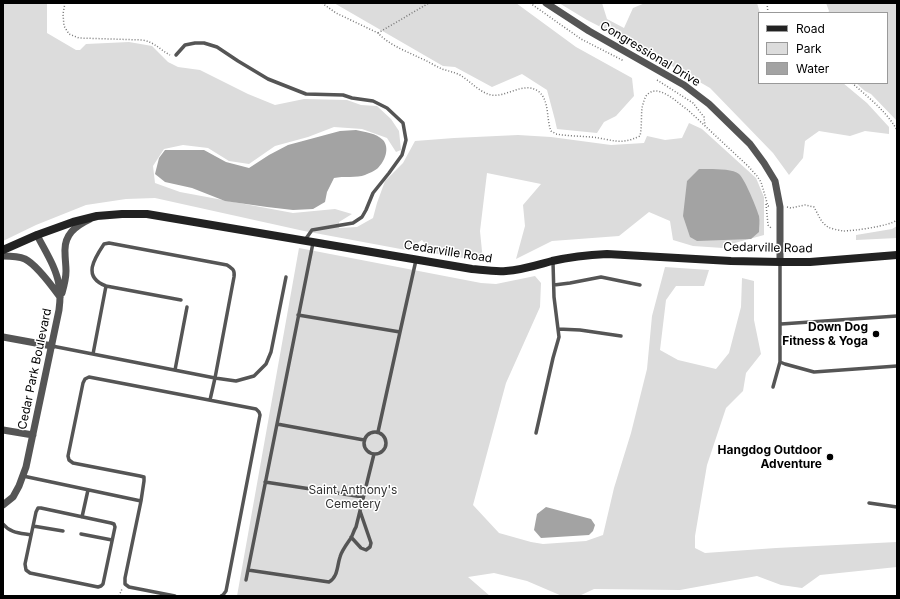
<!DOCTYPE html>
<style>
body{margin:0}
#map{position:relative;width:900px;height:599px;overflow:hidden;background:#fff;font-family:Inter,sans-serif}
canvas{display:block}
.frame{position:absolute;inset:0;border:4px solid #000;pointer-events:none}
.legend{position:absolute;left:758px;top:12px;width:130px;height:72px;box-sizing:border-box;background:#fff;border:1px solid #999;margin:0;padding:5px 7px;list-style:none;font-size:12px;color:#000}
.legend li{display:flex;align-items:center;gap:8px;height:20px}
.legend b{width:20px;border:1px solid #999}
</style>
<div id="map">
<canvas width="900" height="599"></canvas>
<div class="frame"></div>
<ul class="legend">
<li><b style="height:5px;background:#222"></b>Road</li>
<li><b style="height:11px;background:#dcdcdc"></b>Park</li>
<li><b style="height:11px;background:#a3a3a3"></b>Water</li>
</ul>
</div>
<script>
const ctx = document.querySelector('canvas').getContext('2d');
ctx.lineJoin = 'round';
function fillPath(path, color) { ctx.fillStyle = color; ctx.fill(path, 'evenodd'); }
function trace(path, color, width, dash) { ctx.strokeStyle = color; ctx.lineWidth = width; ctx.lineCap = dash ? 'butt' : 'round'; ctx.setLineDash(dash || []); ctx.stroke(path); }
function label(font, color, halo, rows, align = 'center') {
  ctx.font = font + ' Inter,sans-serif'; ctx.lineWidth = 3; ctx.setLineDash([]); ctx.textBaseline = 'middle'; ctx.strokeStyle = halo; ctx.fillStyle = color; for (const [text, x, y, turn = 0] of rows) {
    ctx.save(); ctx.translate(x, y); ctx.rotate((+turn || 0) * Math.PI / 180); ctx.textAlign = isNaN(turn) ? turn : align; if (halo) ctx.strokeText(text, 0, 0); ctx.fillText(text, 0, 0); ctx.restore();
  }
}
const green = new Path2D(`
 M 3,3 L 47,3 L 47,33 L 76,50 L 80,50 L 86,44 L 129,42 L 152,46 L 168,62 L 178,67 L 200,70 L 248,94 L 275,105 L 304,99 L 347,100 L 361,105 L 377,106 L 391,119 L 399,131 L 401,150 L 396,152 L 387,138 L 362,129 L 334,127 L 308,137 L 275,146 L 249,164 L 229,161 L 208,148 L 183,145 L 164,149 L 153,166 L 155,183 L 180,192 L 293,213 L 335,209 L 352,214 L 339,222 L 339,228 L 357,227 L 373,218 L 377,203 L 385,181 L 403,163 L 415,141 L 454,138 L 518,135 L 551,137 L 611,145 L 644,143 L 647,136 L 665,140 L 682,138 L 689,123 L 702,129 L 756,178 L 764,197 L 764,235 L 731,244 L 723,243 L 723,248 L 693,246 L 673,240 L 670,221 L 649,212 L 619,236 L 552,241 L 516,259 L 525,226 L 523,205 L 541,184 L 487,173 L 480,231 L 483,261 L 432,253 L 422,240 L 406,250 L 304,231 L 155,198 L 126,199 L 86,205 L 36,225 L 3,241 Z
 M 334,3 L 516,3 L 576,47 L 632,78 L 634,96 L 616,116 L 604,122 L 597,133 L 557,129 L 555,120 L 547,90 L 522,74 L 492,87 L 455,67 L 443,66 Z
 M 559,3 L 602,3 L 607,19 L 624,28 L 633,8 L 645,3 L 757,3 L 760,13 L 759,13 L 759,83 L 843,83 L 867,103 L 889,127 L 889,134 L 865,131 L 850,136 L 819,131 L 805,141 L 803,158 L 789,175 L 773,153 L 710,88 L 630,42 L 587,20 Z
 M 826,3 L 897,3 L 897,121 L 871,94 L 865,91 L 856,83 L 887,83 L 887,13 L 828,13 L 829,11 Z
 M 897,226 L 897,238 L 856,240 L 856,235 L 892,229 Z
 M 299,248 L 481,283 L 496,284 L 535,276 L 541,283 L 540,307 L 506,383 L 473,505 L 499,533 L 531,542 L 543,544 L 586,541 L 603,535 L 614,488 L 631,433 L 647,369 L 652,316 L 665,267 L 709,270 L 704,286 L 676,286 L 666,300 L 660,350 L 678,360 L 716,369 L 729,353 L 741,307 L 742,278 L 754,281 L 754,320 L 761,354 L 746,373 L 743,391 L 726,408 L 707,465 L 695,536 L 695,548 L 705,553 L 776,548 L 897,542 L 897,567 L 820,575 L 802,588 L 781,585 L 757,576 L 680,590 L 594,589 L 579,596 L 562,596 L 527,581 L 494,573 L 468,577 L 490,596 L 237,596 Z`);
const water = new Path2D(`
 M 356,130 C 365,132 376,133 383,140 C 390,148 385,161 378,168 C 375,171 369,173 365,175 C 357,178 343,176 334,178 L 327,192 L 325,202 L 313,209 L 293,210 L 267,207 L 225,201 L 192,188 L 165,182 L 155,174 L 159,158 L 165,150 L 204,150 L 226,162 L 249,168 L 269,155 L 288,145 L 340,131 Z
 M 699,169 C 709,169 732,168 739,174 C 745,179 757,209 759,216 C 760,221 759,227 759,232 L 751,239 L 697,241 L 690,237 L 683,216 L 687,181 Z
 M 546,507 L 591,519 L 595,525 L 593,531 L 589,535 L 541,538 L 534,530 L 537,514 Z`);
const path = new Path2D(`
 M 65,3 L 63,14 L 64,26 L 69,34 L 79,38 L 143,40 C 156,43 160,50 170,55
 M 322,3 L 336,13 L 378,33 C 389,45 406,51 420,58 C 428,61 435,66 442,69 C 448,71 454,72 460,75 C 470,81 479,92 491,95 C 506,98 523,81 538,91 C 550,100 546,119 551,131 L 556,134 C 567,136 579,136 591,137 C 612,139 619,146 640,136 C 642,127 641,117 642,108 C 643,104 644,100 646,96 C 658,81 678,104 688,110 L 749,167 L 757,176 L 761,182 L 768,206 L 771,206
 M 530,3 L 581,39 L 624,61
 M 767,3 L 768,13
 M 378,33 L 429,3
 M 657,80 L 693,103 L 704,117 L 705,126
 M 852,83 C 868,97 886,111 897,130
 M 766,204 L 768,225 L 772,229
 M 787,207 L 791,208 L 805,205 L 814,207 C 818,214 821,223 828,227 C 832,229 838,230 843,231 C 853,231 890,226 897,220
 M 119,596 L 122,589`);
const lane = new Path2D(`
 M 176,55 L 185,45 L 195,43 L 204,43 L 217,47 L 238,61 L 268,79 L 306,94 L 343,95 L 352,98 L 373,101 L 387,108 L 403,123 L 406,140 L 402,155 L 389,173 L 373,193 L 366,210 L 362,217 L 353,223 L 312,230 L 305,240
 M 780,262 L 780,362 L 785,364 L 814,372 L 897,366
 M 554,285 L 570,283 L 601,277 L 640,285
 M 181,300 L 106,286 C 82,277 94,259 104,244 L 109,243 L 227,265 C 233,269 235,270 234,277 L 215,378 L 236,381 L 254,376 L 266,364 L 271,352 L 286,277
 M 298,315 L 400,332
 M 781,324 L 897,316
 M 558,329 L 580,330 L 621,336
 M 52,346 L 215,378 L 210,400
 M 93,354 L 106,286
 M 175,370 L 187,307
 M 773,387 L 780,362
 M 277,424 L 364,440
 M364 443a11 11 0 1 1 22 0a11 11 0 1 1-22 0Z
 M 378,432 L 400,332 L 416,260
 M 536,433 L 553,358 L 559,337 L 554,297 L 553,262
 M 23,476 L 141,501 L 125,578 L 125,584 L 129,587 L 175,596
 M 265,482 L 363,497
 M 141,501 L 144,481 L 144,477 L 140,476 L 73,463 L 69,460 L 68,456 L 83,383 L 85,379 L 89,377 L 256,409 L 259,412 L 260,415 L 226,591 L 223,595 L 221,596
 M 869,503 L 897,507
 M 38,508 L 41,508 L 111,523 L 114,524 L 115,527 L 103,584 L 101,586 L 98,587 L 30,573 L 26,570 L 25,564 L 36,512 Z
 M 82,517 L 88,490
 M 3,524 C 10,533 21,533 31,535
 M 33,526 L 63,531
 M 81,534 L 112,540
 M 351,537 L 361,548 L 366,550 L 370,547 L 371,543 L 360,511
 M 248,570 L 329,582 C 338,577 337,566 340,557 C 342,550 347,544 351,538 C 353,534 354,530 356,527 L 374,454
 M 246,580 L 313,243`);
const street = new Path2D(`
 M 546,3 L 589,31 L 684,85 L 709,104 L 750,144 L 764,163 L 775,181 L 780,207 L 780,262
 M 3,256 C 11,256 18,256 25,259 C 37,265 52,286 60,297
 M 62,293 C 64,286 66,279 66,271 C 66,265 65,259 65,252 C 64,235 75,226 90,219
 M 3,337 L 52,346
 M 3,430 L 33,435
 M 3,505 L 13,497 L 19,486 L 26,467 L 59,310 C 60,302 61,293 59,285 C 56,267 45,251 37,235`);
const secondary = new Path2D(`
 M 3,250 L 37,235 L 73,222 L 97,216 L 122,214 L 147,214 L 472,269 C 483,270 495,272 506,271 C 522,270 537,265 552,261 C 570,257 588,255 607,254 L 731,261 L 780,262 L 810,262 L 897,255`);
const markers = [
 [876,334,4,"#000"],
 [830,457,4,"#000"]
];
const streetNames = [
 ["Congressional Drive",650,54,31],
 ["Cedarville Road",768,248,1],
 ["Cedarville Road",448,252,9],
 ["Cedar Park Boulevard",35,369,-78]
];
const poiNames = [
 ["Down Dog",868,327],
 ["Fitness & Yoga",868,341],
 ["Hangdog Outdoor",822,450],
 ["Adventure",822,464]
];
const parkNames = [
 ["Saint Anthony's",353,490],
 ["Cemetery",353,504]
];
fillPath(green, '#dcdcdc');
fillPath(water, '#a3a3a3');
trace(path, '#777', 1.5, [1, 2]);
trace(lane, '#555', 3.5);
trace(street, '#555', 7);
trace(secondary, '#222', 8);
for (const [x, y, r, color] of markers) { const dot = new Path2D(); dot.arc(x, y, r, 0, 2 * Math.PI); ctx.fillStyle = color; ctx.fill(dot); trace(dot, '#fff', 1.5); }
label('12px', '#000', '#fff', streetNames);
label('bold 12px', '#000', '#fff', poiNames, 'right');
label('12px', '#333', '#fff', parkNames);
</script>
